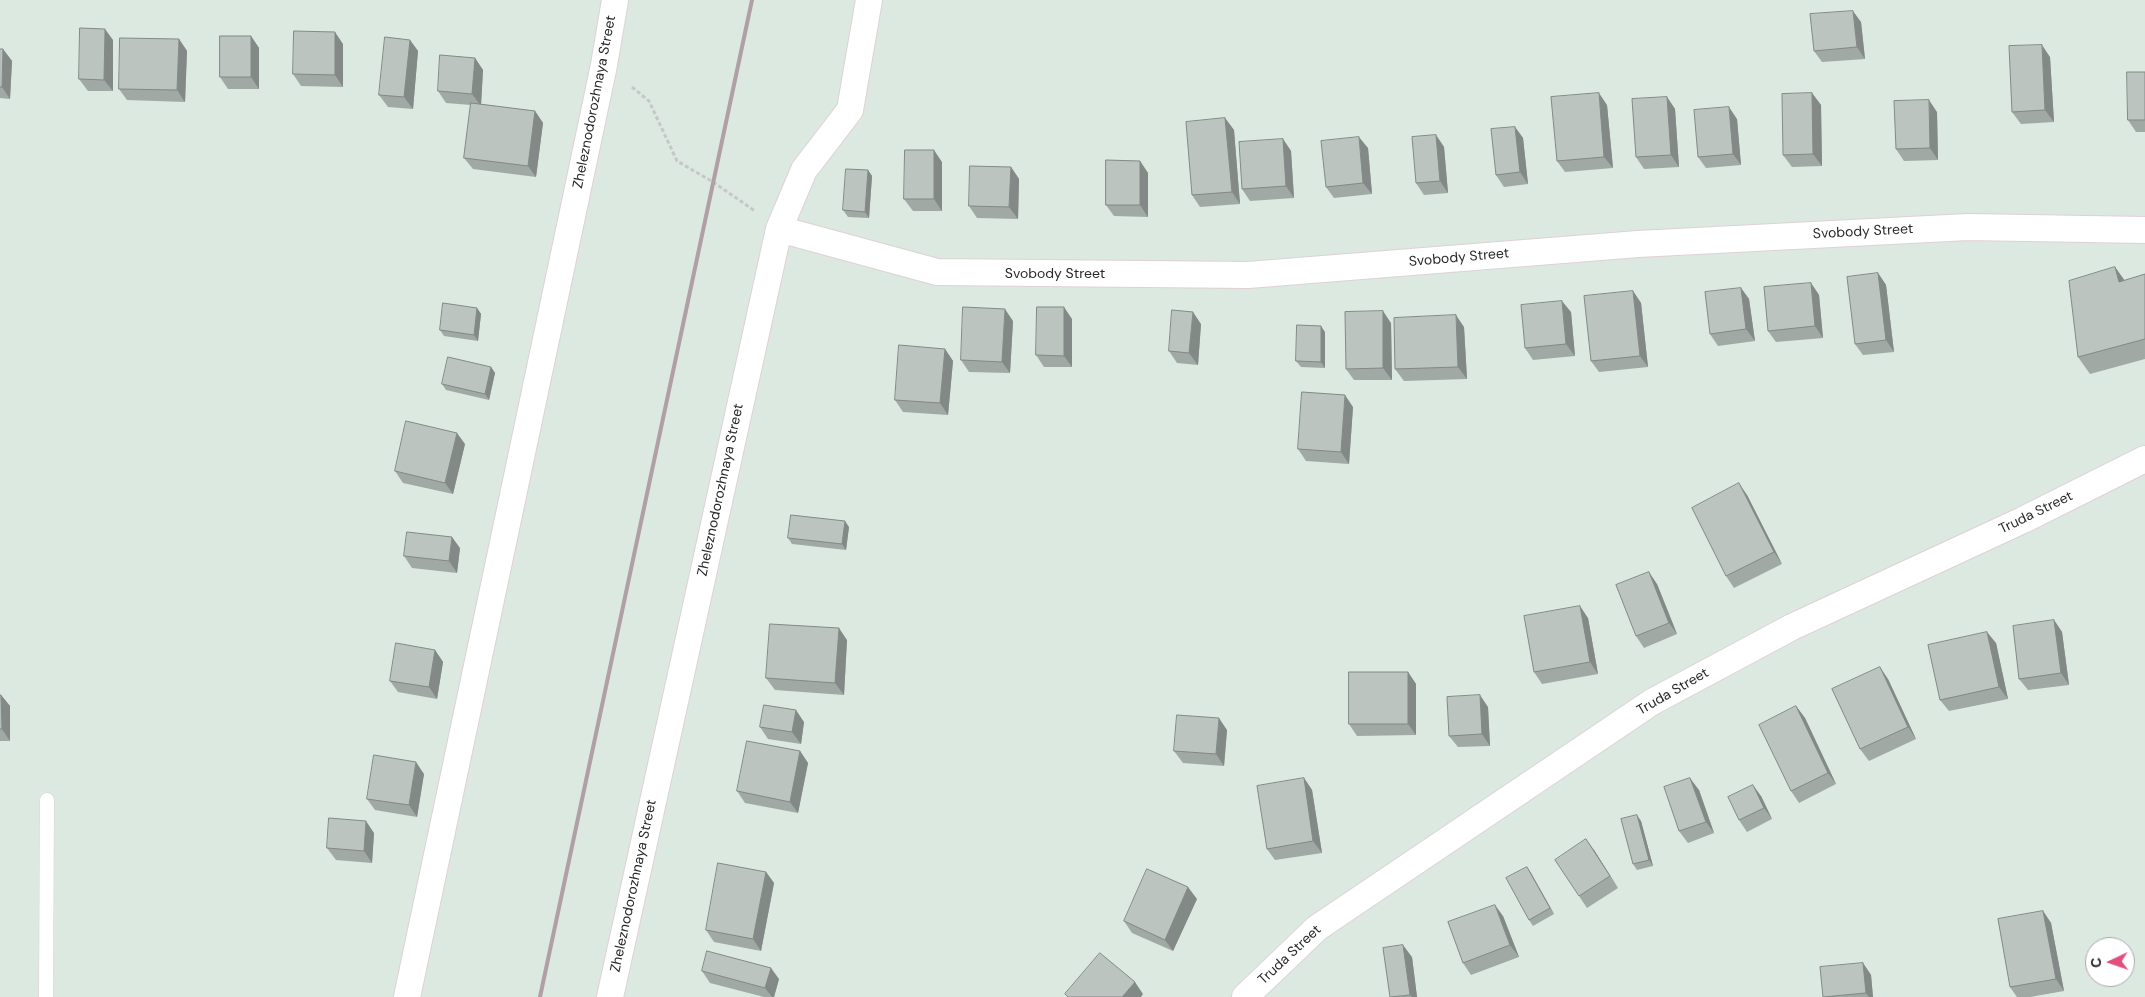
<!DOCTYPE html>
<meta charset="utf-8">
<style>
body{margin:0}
#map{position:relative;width:2145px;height:997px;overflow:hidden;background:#dbe9e1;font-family:"DM Sans",sans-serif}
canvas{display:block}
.north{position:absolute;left:2085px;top:937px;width:50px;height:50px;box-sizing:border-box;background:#fff;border:1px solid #a9a9a9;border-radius:50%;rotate:267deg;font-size:14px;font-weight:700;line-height:20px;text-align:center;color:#282828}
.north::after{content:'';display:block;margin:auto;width:18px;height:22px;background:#e34e7c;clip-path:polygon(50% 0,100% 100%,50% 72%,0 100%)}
</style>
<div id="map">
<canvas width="2145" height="997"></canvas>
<div class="north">С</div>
</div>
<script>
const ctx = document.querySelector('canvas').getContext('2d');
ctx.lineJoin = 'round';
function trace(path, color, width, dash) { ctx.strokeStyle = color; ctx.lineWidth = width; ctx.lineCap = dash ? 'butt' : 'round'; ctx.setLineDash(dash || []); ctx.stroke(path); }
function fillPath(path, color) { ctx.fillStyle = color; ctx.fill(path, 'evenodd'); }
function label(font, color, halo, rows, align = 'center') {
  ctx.font = font + ' "DM Sans",sans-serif'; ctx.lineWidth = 5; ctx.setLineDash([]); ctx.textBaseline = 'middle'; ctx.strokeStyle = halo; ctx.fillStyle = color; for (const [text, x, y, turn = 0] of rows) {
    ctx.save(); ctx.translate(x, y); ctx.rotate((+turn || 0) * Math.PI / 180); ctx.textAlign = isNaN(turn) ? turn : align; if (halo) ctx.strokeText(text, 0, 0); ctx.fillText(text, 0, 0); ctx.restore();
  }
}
const path = new Path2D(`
 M 632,87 L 649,101 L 677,161 L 713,182 L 755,211`);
const lane = new Path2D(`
 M 46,997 L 47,800`);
const street = new Path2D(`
 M 779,229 L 937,272 L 1248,275 L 1638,244 L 1968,227 L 2145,230
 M 407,997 L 604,65 L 615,0
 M 610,997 L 779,229 L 804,170 L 850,110 L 869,0
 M 1245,997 L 1317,928 L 1652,702 L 1792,627 L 2023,520 L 2145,459`);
const rail = new Path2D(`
 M 540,997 L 752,0`);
const wall = new Path2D(`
 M 1861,22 L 1865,59 L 1822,62 L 1814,51 Z
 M 251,36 L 259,48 L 259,89 L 228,89 L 220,77 Z
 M 179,39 L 187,51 L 185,102 L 127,100 L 119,89 Z
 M 113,40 L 113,91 L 88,91 L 79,79 Z
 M 410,40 L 418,51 L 413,109 L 388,107 L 379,95 Z
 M 343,44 L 343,87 L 301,86 L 293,74 Z
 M 0,49 L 3,49 L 12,61 L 10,99 L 0,98 Z
 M 2050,57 L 2054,122 L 2021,124 L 2012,112 Z
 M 475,58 L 483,70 L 481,104 L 535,111 L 543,123 L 536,177 L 473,169 L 464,158 L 471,105 L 446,103 L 438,91 Z
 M 2145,72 L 2145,132 L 2136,132 L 2128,120 Z
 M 1812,93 L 1821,105 L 1822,166 L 1792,167 L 1783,155 Z
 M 1667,97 L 1675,109 L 1679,167 L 1644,169 L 1636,157 Z
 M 1607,105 L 1613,168 L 1565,172 L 1557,161 Z
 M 1937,112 L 1938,160 L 1904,161 L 1896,149 Z
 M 1225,118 L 1234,130 L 1240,204 L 1200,207 L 1192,195 Z
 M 1737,119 L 1741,165 L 1706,168 L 1698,157 Z
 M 1515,127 L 1523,138 L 1528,184 L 1504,187 L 1496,175 Z
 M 1436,135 L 1444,147 L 1448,193 L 1424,195 L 1416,183 Z
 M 1283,139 L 1291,151 L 1294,198 L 1250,201 L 1242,189 Z
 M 1368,148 L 1372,194 L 1334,198 L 1326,187 Z
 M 1140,161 L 1148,173 L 1148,217 L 1114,216 L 1106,205 Z
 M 942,162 L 942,211 L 913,211 L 904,199 Z
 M 1011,167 L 1019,179 L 1018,219 L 977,218 L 969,206 Z
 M 868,170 L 872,176 L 869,218 L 848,217 L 843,210 Z
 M 2115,267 L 2125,281 L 2145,274 L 2145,359 L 2090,374 L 2078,357 Z
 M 1878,273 L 1886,285 L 1894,352 L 1863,355 L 1855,344 Z
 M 1811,283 L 1819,295 L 1823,338 L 1776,342 L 1768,331 Z
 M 1741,288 L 1749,299 L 1755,341 L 1718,346 L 1710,334 Z
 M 1633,291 L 1641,303 L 1648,367 L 1599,372 L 1591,361 Z
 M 477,308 L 481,314 L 478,341 L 444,336 L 440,330 Z
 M 1571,312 L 1575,356 L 1533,360 L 1525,348 Z
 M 1072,319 L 1072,367 L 1044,367 L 1036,355 Z
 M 1013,321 L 1010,373 L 969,372 L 961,360 Z
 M 1391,323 L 1392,380 L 1354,380 L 1346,369 Z
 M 1201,324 L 1198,365 L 1177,363 L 1169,351 Z
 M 1464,327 L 1467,379 L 1404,381 L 1395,369 Z
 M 1325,332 L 1325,368 L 1301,367 L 1296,361 Z
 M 945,349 L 953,361 L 948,415 L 903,412 L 895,400 Z
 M 491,367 L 495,373 L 489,400 L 446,390 L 442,384 Z
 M 1353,407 L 1349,464 L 1306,461 L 1298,449 Z
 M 465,444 L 453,494 L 403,483 L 395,471 Z
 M 1747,495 L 1782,564 L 1734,588 L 1726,576 Z
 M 849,527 L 846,550 L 792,544 L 788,538 Z
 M 460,548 L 457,573 L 412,568 L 404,556 Z
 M 1657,584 L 1677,634 L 1644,648 L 1636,636 Z
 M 1588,618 L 1598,674 L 1542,684 L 1534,672 Z
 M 2054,620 L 2062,632 L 2069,685 L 2028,690 L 2019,679 Z
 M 847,640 L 844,695 L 775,690 L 766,678 Z
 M 1996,643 L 2008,699 L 1949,711 L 1940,700 Z
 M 435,650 L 443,662 L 437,699 L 398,692 L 390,681 Z
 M 1408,672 L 1416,684 L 1416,735 L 1357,736 L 1349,724 Z
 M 1888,679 L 1916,739 L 1869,761 L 1860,749 Z
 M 0,695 L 1,695 L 10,706 L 10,741 L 0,741 Z
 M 1796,706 L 1805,718 L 1836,784 L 1799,803 L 1791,791 Z
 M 1488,707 L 1490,746 L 1458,747 L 1449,736 Z
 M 804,722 L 801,744 L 768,739 L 760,727 Z
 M 1227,730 L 1224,766 L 1183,763 L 1174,751 Z
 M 800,751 L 808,763 L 798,813 L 745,803 L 737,791 Z
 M 424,774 L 417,817 L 375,810 L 367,799 Z
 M 1304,778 L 1312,790 L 1322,853 L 1275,860 L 1267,849 Z
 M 1699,790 L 1714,833 L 1688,843 L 1679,831 Z
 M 1761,796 L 1772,819 L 1747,832 L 1739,820 Z
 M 1641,821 L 1653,866 L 1637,870 L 1633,864 Z
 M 374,833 L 372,863 L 336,860 L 327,848 Z
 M 1594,850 L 1618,888 L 1587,908 L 1579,896 Z
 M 1527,867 L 1531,873 L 1554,914 L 1533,926 L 1529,920 Z
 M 766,872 L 774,883 L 761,951 L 714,942 L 706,930 Z
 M 1197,899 L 1173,951 L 1132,933 L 1124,921 Z
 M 2043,911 L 2051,923 L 2064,991 L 2030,997 L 2017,997 L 2010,987 Z
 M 1503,916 L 1519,957 L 1471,975 L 1463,963 Z
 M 1412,957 L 1417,997 L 1390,997 Z
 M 1863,963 L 1871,975 L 1873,997 L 1823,997 Z
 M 702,971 L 779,979 L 774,997 L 764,997 L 710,983 Z`);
const shadedWall = new Path2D(`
 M 1853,11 L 1861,22 L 1865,59 L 1857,47 Z
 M 105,29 L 113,40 L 113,91 L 104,80 Z
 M 335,32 L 343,44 L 343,87 L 335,75 Z
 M 251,36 L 259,48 L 259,89 L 251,77 Z
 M 179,39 L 187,51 L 185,102 L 177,90 Z
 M 410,40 L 418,51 L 413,109 L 404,97 Z
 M 2042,45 L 2050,57 L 2054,122 L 2045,110 Z
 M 3,49 L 12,61 L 10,99 L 2,87 Z
 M 475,58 L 483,70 L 481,106 L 472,94 Z
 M 1599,93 L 1607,105 L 1613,168 L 1604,157 Z
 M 1812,93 L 1821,105 L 1822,166 L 1813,154 Z
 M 1667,97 L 1675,109 L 1679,167 L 1671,155 Z
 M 1929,100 L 1937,112 L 1938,160 L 1930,148 Z
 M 1729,107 L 1737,119 L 1741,165 L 1733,154 Z
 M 535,111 L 543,123 L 536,177 L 528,166 Z
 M 1225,118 L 1234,130 L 1240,204 L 1232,192 Z
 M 1515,127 L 1523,138 L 1528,184 L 1520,172 Z
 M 1436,135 L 1444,147 L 1448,193 L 1440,181 Z
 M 1359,137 L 1368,148 L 1372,194 L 1363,183 Z
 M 1283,139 L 1291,151 L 1294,198 L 1286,186 Z
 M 934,150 L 942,162 L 942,211 L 934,199 Z
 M 1140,161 L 1148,173 L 1148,217 L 1140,205 Z
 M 1011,167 L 1019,179 L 1018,219 L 1009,207 Z
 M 868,170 L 872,176 L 869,218 L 865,212 Z
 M 2115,267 L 2127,284 L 2119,282 Z
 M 1878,273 L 1886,285 L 1894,352 L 1886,340 Z
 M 1811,283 L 1819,295 L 1823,338 L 1815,326 Z
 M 1741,288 L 1749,299 L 1755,341 L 1746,329 Z
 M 1633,291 L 1641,303 L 1648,367 L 1640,356 Z
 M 1562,301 L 1571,312 L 1575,356 L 1566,344 Z
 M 1064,307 L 1072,319 L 1072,367 L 1064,356 Z
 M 477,308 L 481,314 L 478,341 L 474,335 Z
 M 1005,309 L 1013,321 L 1010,373 L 1002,362 Z
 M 1383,311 L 1391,323 L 1392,380 L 1383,368 Z
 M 1193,312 L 1201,324 L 1198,365 L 1189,353 Z
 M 1456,315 L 1464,327 L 1467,379 L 1458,367 Z
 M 1321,326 L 1325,332 L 1325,368 L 1321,362 Z
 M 945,349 L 953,361 L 948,415 L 940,403 Z
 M 491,367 L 495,373 L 489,400 L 485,394 Z
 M 1345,395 L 1353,407 L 1349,464 L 1341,452 Z
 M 457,433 L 465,444 L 453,494 L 445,483 Z
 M 1739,483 L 1747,495 L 1782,564 L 1774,552 Z
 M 845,521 L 849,527 L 846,550 L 842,544 Z
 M 452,537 L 460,548 L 457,573 L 449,561 Z
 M 1649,572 L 1657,584 L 1677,634 L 1669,623 Z
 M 1580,606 L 1588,618 L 1598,674 L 1590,662 Z
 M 2054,620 L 2062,632 L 2069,685 L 2061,673 Z
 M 839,628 L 847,640 L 844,695 L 835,683 Z
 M 1987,632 L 1996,643 L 2008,699 L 1999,687 Z
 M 435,650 L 443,662 L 437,699 L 429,687 Z
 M 1880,667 L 1888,679 L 1916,739 L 1908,727 Z
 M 1408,672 L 1416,684 L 1416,735 L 1408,724 Z
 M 1,695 L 10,706 L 10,741 L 2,729 Z
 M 1480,695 L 1488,707 L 1490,746 L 1482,734 Z
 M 1796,706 L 1805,718 L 1836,784 L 1828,773 Z
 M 796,710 L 804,722 L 801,744 L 792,732 Z
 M 1219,718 L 1227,730 L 1224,766 L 1216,754 Z
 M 800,751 L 808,763 L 798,813 L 790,802 Z
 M 416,762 L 424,774 L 417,817 L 409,805 Z
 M 1304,778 L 1312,790 L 1322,853 L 1313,841 Z
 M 1690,778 L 1699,790 L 1714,833 L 1706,822 Z
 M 1753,785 L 1761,796 L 1772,819 L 1764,808 Z
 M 1637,815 L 1641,821 L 1653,866 L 1649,860 Z
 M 366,821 L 374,833 L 372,863 L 364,851 Z
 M 1586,839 L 1594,850 L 1618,888 L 1610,876 Z
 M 1527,867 L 1531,873 L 1554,914 L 1550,908 Z
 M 766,872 L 774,883 L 761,951 L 753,939 Z
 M 1188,887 L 1197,899 L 1173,951 L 1165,940 Z
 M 1495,905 L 1503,916 L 1519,957 L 1510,945 Z
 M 2043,911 L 2051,923 L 2064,991 L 2056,979 Z
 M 1403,945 L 1412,957 L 1417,997 L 1412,997 L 1410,995 Z
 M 1863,963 L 1871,975 L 1873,997 L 1869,997 L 1866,993 Z
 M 771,968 L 779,979 L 774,997 L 772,997 L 765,988 Z
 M 1135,982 L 1143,994 L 1141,997 L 1122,997 Z`);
const building = new Path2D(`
 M 1853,11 L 1857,47 L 1814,51 L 1810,14 Z
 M 80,28 L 105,29 L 104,80 L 79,79 Z
 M 294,31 L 335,32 L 335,75 L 293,74 Z
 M 220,36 L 251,36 L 251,77 L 220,77 Z
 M 385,37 L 410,40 L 404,97 L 379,95 Z
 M 120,38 L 179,39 L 177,90 L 119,89 Z
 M 2042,45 L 2045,110 L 2012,112 L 2009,46 Z
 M 0,49 L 3,49 L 2,87 L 0,87 Z
 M 440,55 L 475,58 L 472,94 L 438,91 Z
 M 2127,72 L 2145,72 L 2145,120 L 2128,120 Z
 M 1599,93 L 1604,157 L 1557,161 L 1551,97 Z
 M 1812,93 L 1813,154 L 1783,155 L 1782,94 Z
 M 1667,97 L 1671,155 L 1636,157 L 1632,99 Z
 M 1929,100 L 1930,148 L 1896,149 L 1894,101 Z
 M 471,103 L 535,111 L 528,166 L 464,158 Z
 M 1729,107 L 1733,154 L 1698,157 L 1694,110 Z
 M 1225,118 L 1232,192 L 1192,195 L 1186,122 Z
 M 1515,127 L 1520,172 L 1496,175 L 1491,129 Z
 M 1436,135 L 1440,181 L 1416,183 L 1412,137 Z
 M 1359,137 L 1363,183 L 1326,187 L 1321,141 Z
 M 1283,139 L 1286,186 L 1242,189 L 1239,142 Z
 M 905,150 L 934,150 L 934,199 L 904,199 Z
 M 1106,160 L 1140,161 L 1140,205 L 1106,205 Z
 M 970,166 L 1011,167 L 1009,207 L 969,206 Z
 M 846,169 L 868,170 L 865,212 L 843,210 Z
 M 2115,267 L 2119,282 L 2145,274 L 2145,339 L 2078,357 L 2069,281 Z
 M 1878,273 L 1886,340 L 1855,344 L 1847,277 Z
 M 1811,283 L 1815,326 L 1768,331 L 1764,287 Z
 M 1741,288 L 1746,329 L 1710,334 L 1705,292 Z
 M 1633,291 L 1640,356 L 1591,361 L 1584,296 Z
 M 1562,301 L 1566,344 L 1525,348 L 1521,305 Z
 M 443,303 L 477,308 L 474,335 L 440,330 Z
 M 963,307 L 1005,309 L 1002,362 L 961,360 Z
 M 1037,307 L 1064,307 L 1064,356 L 1036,355 Z
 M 1172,310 L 1193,312 L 1189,353 L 1169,351 Z
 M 1383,311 L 1383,368 L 1346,369 L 1345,312 Z
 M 1456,315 L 1458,367 L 1395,369 L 1394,318 Z
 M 1297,325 L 1321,326 L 1321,362 L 1296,361 Z
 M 899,345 L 945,349 L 940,403 L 895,400 Z
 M 448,357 L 491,367 L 485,394 L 442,384 Z
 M 1302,392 L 1345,395 L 1341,452 L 1298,449 Z
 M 406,421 L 457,433 L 445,483 L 395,471 Z
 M 1739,483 L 1774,552 L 1726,576 L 1692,508 Z
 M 791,515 L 845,521 L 842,544 L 788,538 Z
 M 407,532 L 452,537 L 449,561 L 404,556 Z
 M 1649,572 L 1669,623 L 1636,636 L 1616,585 Z
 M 1580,606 L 1590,662 L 1534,672 L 1524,616 Z
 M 2054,620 L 2061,673 L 2019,679 L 2013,626 Z
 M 770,624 L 839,628 L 835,683 L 766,678 Z
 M 1987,632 L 1999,687 L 1940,700 L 1928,645 Z
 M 396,643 L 435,650 L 429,687 L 390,681 Z
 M 1880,667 L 1908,727 L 1860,749 L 1832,689 Z
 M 1349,672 L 1408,672 L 1408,724 L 1349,724 Z
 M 0,695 L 1,695 L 2,729 L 0,729 Z
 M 1480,695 L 1482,734 L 1449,736 L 1447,697 Z
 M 764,705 L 796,710 L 792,732 L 760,727 Z
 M 1796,706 L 1828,773 L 1791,791 L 1759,725 Z
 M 1177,715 L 1219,718 L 1216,754 L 1174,751 Z
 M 747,741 L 800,751 L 790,802 L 737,791 Z
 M 374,755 L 416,762 L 409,805 L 367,799 Z
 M 1304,778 L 1313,841 L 1267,849 L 1257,786 Z
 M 1690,778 L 1706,822 L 1679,831 L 1664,787 Z
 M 1753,785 L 1764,808 L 1739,820 L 1728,797 Z
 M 1637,815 L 1649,860 L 1633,864 L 1621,819 Z
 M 329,818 L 366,821 L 364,851 L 327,848 Z
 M 1586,839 L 1610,876 L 1579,896 L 1555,860 Z
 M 718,863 L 766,872 L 753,939 L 706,930 Z
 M 1527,867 L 1550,908 L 1529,920 L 1506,878 Z
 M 1147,869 L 1188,887 L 1165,940 L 1124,921 Z
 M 1495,905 L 1510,945 L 1463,963 L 1448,922 Z
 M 2043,911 L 2056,979 L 2010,987 L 1998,919 Z
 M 1403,945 L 1410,995 L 1390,997 L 1383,948 Z
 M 707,951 L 771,968 L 765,988 L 702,971 Z
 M 1100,953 L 1135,982 L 1122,997 L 1068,997 L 1065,994 Z
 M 1863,963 L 1866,993 L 1823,997 L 1820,967 Z`);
const streetNames = [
 ["Zheleznodorozhnaya Street",595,102,-79],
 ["Svobody Street",1863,232,-3],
 ["Svobody Street",1459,258,-5],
 ["Svobody Street",1055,274],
 ["Zheleznodorozhnaya Street",721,490,-78],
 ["Truda Street",2036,513,-26],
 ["Truda Street",1673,692,-30],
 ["Zheleznodorozhnaya Street",634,886,-78],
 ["Truda Street",1290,955,-43]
];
trace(lane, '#dfd1d5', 15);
trace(street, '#dfd1d5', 28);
trace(path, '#c7c7c7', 3, [4, 2.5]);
trace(lane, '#fff', 14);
trace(street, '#fff', 26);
trace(rail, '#b09fa4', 4);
fillPath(wall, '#a1a9a4');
fillPath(shadedWall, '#838986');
fillPath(building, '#bbc4bf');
trace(building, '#838986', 1);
label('14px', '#282828', '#fff', streetNames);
</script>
